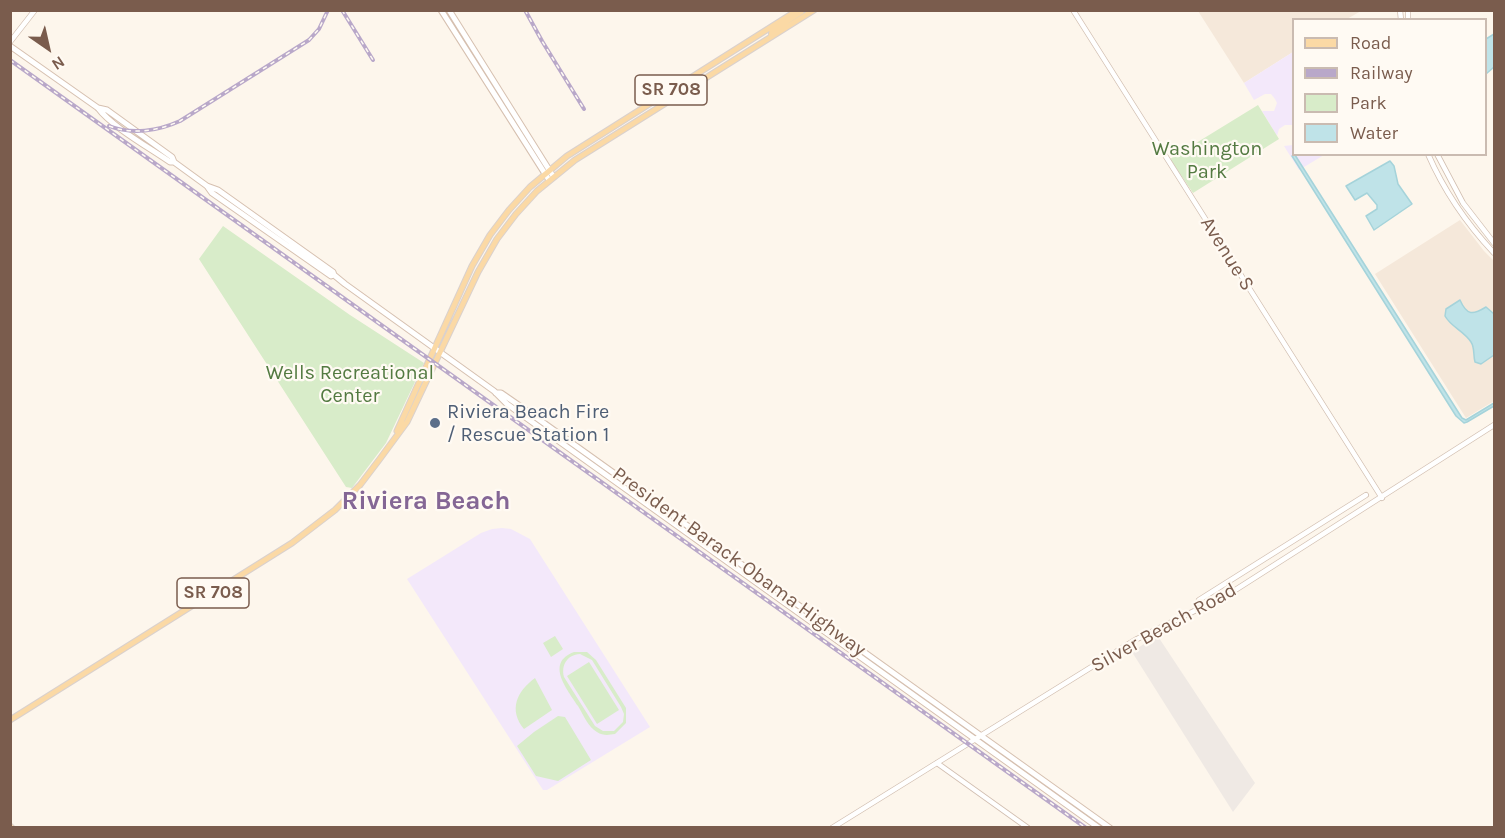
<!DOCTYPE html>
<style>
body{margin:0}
#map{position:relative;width:1505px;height:838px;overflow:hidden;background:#fdf6ec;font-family:Karla,sans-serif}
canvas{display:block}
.frame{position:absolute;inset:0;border:12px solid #7a5c4d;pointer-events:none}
.legend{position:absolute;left:1292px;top:18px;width:195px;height:138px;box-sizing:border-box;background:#fffaf3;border:2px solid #cabbb1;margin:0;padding:8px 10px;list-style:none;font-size:18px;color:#7a5c4d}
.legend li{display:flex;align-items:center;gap:12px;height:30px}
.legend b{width:30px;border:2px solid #cabbb1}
.north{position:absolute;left:18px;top:18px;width:60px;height:60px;-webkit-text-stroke:4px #fffaf3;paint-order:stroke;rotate:146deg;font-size:16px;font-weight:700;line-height:24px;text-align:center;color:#7a5c4d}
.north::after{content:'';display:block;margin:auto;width:21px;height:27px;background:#7a5c4d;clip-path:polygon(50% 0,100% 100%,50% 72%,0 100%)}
</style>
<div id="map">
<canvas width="1505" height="838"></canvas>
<div class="frame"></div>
<ul class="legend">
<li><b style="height:8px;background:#fbd9a5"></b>Road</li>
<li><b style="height:8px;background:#b9a8c9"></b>Railway</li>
<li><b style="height:16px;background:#d8ecc9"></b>Park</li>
<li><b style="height:16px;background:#bfe3e8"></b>Water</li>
</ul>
<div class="north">N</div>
</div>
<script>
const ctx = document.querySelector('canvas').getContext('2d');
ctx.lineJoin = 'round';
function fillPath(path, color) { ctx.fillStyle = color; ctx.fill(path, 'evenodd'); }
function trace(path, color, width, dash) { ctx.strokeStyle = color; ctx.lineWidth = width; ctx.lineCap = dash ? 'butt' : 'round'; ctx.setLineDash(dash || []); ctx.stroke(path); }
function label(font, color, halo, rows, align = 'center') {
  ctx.font = font + ' Karla,sans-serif'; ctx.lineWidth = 4.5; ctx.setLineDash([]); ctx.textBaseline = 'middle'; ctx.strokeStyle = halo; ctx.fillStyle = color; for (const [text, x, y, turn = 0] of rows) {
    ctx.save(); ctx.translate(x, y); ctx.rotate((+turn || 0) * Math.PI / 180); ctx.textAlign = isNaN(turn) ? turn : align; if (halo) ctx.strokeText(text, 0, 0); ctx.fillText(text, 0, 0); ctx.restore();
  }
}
const residential = new Path2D(`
 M 1198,11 L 1361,11 L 1347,19 L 1294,20 L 1293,52 L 1244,83 Z
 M 1460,220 L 1484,251 L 1494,261 L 1494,401 L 1466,418 L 1375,274 Z`);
const industrial = new Path2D(`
 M 1157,635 L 1255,783 L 1233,812 L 1132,652 Z`);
const education = new Path2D(`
 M 1293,52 L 1293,125 L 1285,125 L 1279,129 L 1277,136 L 1262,111 L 1274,111 L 1277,103 L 1275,99 L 1271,94 L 1265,94 L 1254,100 L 1244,83 Z
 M 1293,145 L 1294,154 L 1324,155 L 1299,170 L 1284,146 Z
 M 502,528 L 511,529 L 530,539 L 650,727 L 547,790 L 543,790 L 407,579 L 481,533 L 492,529 Z`);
const green = new Path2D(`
 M 1258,105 L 1279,139 L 1193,193 L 1170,159 Z
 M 223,226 L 350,315 L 424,363 L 386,443 L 352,488 L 346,487 L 199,259 Z
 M 555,636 L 563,649 L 551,657 L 543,643 Z
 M 574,652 L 587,652 L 596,660 L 626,708 L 626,723 L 615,734 C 609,735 603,736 597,732 C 588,727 583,714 578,706 C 567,689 545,663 574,652 ZM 580,654 L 592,660 L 621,707 L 624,714 L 623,722 L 614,731 L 603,731 L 595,726 L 564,677 C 561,665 567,655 580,654 Z
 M 589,662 L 619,710 L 597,724 L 567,676 Z
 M 535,678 L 552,710 L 524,729 C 508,710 517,691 535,678 Z
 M 558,716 L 565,717 L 591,760 L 558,781 L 536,776 L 517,746 L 534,732 Z`);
const water = new Path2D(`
 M 1494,34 L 1494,67 L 1486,74 L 1486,39 Z
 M 1295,155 L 1462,418 L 1466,420 L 1494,403 L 1494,406 L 1467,422 L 1464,423 L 1456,416 L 1292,156 Z
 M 1390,161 L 1394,166 L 1398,184 L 1412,204 L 1374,230 L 1366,216 L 1377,209 L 1377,205 L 1367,193 L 1355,200 L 1346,186 Z
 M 1460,300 C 1467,316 1473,315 1486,307 L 1494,314 L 1494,355 L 1481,364 L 1475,362 C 1473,355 1475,348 1471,342 C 1464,331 1451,327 1445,316 L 1446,309 Z`);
const tertiary = new Path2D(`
 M 1073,10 L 1382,498
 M 1400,10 L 1401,20
 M 1408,10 L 1408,20
 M 10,42 L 35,10
 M 1428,154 C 1444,191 1467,224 1494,253
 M 1437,154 L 1463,203 L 1494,243
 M 1199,600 L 1366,495
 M 937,763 L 1028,828
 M 832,828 L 1135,640 L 1229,594 L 1494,425`);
const secondary = new Path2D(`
 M 441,10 L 549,180
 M 449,10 L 553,176
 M 10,46 L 98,108 C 112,127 150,148 170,162 L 174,162 L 207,186 L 212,193 L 331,276 L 334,275
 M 98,108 L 107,110 L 172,157 L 174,162
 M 207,186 L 218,190 L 333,272 L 334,275 L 345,284 L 494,391 L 507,404 L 1099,828
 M 496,393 L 501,393 L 527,411 L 1110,828`);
const primary = new Path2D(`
 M 771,37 L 772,31 L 801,12
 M 397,431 L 472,266 L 490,235 L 509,210 L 530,187 L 567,156 L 798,10
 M 10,720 L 292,543 L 335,510 L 360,485 L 379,460 L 407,422 L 478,272 L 497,239 L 516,214 L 537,191 L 575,160 L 814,10
 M 10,826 L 12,828`);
const rail = new Path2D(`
 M 342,10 L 373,60
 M 525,10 L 542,41 L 584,109
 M 10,60 L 1086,828
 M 109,126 C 132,135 158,131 180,121 L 309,40 L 319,29 L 328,10`);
const markers = [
 [435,423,6,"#5c6f8a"]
];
const shields = [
 [671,90,72],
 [213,593,72]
];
const shieldNames = [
 ["SR 708",671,90],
 ["SR 708",213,593]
];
const parkNames = [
 ["Washington",1207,149],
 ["Park",1207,172],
 ["Wells Recreational",350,373],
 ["Center",350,396]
];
const streetNames = [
 ["Avenue S",1227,254,58],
 ["President Barack Obama Highway",739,562,36],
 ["Silver Beach Road",1164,628,-29]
];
const serviceNames = [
 ["Riviera Beach Fire",447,412],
 ["/ Rescue Station 1",447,435]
];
const districtNames = [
 ["Riviera Beach",426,502]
];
fillPath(residential, '#f5e8da');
fillPath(industrial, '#efe9e4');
fillPath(education, '#f3e8fa');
fillPath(green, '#d8ecc9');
fillPath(water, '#bfe3e8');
trace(water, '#a5d3da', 1.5);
trace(tertiary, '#d1beb0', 6);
trace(secondary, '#d6c0b0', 7);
trace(primary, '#dad1cd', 7);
trace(tertiary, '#fff', 4.5);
trace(secondary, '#fff', 5);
trace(primary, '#fbd9a5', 5);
trace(rail, '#b9a8c9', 4);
trace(rail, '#fffaf3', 1.5, [4.5]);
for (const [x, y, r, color] of markers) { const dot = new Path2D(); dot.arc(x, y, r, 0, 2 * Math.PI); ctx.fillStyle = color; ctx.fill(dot); trace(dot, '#fffaf3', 2); }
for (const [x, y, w] of shields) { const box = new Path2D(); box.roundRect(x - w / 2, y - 15, w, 30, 4.5); ctx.fillStyle = '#fffaf3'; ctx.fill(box); trace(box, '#7a5c4d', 1.5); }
label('bold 18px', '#7a5c4d', null, shieldNames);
label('20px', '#537a41', '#fffaf3', parkNames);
label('20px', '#7a5c4d', '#fffaf3', streetNames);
label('20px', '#4e5e75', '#fffaf3', serviceNames, 'left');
label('bold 26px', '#846695', '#fffaf3', districtNames);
</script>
